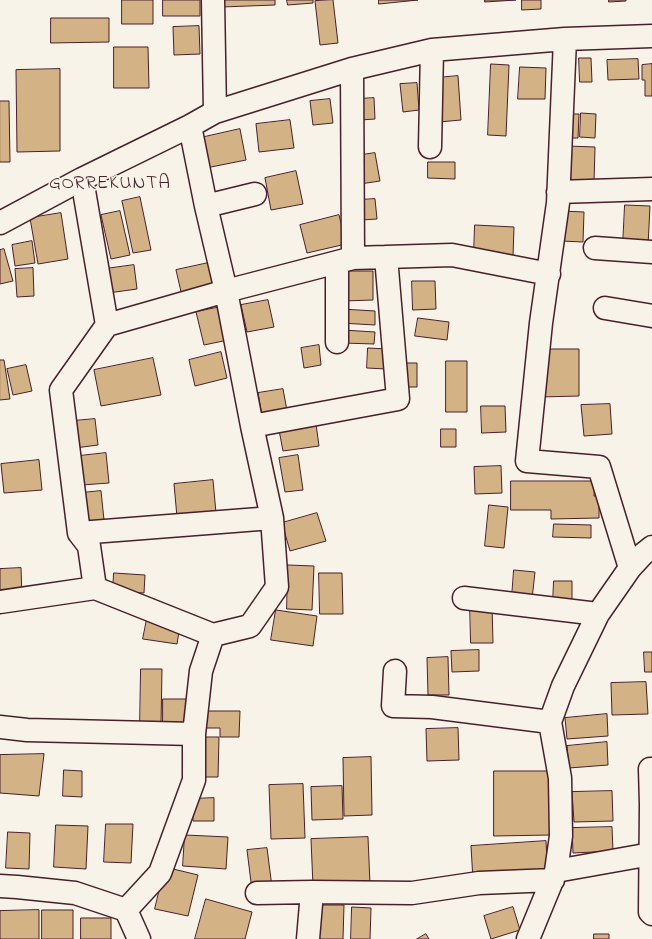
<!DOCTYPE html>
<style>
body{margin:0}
canvas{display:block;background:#f7f3e8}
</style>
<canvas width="652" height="939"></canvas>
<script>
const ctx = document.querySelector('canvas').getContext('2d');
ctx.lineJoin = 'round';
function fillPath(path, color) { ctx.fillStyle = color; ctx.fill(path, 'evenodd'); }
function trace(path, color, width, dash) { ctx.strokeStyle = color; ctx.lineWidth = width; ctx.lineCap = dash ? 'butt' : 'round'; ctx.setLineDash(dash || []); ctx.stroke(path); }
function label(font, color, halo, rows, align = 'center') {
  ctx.font = font + ' "Indie Flower",sans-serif'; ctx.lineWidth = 3; ctx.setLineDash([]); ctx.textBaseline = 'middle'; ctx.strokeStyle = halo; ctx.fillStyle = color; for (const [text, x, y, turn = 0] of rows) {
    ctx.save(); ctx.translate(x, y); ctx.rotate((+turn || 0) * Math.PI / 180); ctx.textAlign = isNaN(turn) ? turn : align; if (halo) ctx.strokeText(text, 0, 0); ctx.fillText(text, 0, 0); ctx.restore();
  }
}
const building = new Path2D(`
 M 122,0 L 153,0 L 153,24 L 122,24 Z
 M 163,0 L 200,0 L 200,16 L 163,16 Z
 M 222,0 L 275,0 L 275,5 L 222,7 Z
 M 287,0 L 313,0 L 313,3 L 288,5 Z
 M 333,0 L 338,43 L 320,45 L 315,1 Z
 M 379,0 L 418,0 L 379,4 Z
 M 485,0 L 516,0 L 485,2 Z
 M 522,0 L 541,0 L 541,9 L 522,10 Z
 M 609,0 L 626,0 L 626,1 L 609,2 Z
 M 51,18 L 109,18 L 109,42 L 51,43 Z
 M 199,26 L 200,54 L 174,55 L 173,27 Z
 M 114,47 L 148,47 L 149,88 L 114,88 Z
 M 579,58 L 591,58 L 592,82 L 580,82 Z
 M 638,59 L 639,79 L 608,80 L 607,60 Z
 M 491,64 L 509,65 L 506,136 L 488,135 Z
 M 652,64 L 652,96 L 645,96 L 645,80 L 642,80 L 642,65 Z
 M 520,67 L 546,68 L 545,99 L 518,99 Z
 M 60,69 L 60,151 L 17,152 L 16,70 Z
 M 458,76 L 461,120 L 439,122 L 436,78 Z
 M 417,83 L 419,110 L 403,112 L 400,84 Z
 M 374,98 L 375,119 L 360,120 L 359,99 Z
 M 330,99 L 333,123 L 313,125 L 310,101 Z
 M 0,101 L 9,101 L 10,162 L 0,162 Z
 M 581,113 L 596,114 L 595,138 L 580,137 Z
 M 564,114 L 579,114 L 578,138 L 564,138 Z
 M 290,120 L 294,148 L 259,152 L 256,124 Z
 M 240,129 L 246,160 L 206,168 L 200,138 Z
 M 567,146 L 595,147 L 594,183 L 565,182 Z
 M 375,153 L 380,181 L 360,184 L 355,156 Z
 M 428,162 L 455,162 L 455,179 L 428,178 Z
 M 296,171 L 303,204 L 271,210 L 265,178 Z
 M 140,197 L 151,250 L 133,253 L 122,201 Z
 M 375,199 L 377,219 L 361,220 L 359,200 Z
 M 625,205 L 650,206 L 648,246 L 623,245 Z
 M 120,211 L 130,255 L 111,259 L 101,215 Z
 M 562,211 L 584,212 L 583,242 L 561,241 Z
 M 61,213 L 68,259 L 38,264 L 30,218 Z
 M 339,215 L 346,244 L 307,253 L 300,225 Z
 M 475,225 L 514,227 L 513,257 L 474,254 Z
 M 32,241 L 35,263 L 15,266 L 12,245 Z
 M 4,249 L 13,281 L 0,284 L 0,250 Z
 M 213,262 L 218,288 L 182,296 L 176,270 Z
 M 134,265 L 137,289 L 108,293 L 105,269 Z
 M 33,268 L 34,296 L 17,297 L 15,269 Z
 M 342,271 L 373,271 L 373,300 L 343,301 Z
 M 412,281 L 435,281 L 436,309 L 413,310 Z
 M 268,300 L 274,327 L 247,332 L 241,305 Z
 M 221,307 L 228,340 L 204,345 L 196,312 Z
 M 341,309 L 375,311 L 375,325 L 340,323 Z
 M 418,318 L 449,322 L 447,340 L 415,336 Z
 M 343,330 L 375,332 L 374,344 L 343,343 Z
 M 319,345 L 321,365 L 304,368 L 301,348 Z
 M 368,348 L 387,349 L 386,369 L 367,368 Z
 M 540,349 L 579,349 L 579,396 L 540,397 Z
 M 221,352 L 227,378 L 195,386 L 189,360 Z
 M 153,358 L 161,395 L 101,406 L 94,370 Z
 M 0,360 L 4,360 L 10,399 L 0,400 Z
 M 446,361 L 467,361 L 467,412 L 446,412 Z
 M 399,363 L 417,363 L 417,387 L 399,387 Z
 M 26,365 L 32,391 L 13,395 L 7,369 Z
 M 283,389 L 288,416 L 263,421 L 258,393 Z
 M 610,404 L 612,434 L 584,436 L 581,405 Z
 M 481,406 L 505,406 L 506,432 L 482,433 Z
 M 95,419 L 98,445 L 75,448 L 73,421 Z
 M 316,424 L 319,446 L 283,451 L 279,430 Z
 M 441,429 L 456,429 L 456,447 L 441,447 Z
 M 106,453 L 109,483 L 82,485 L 79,456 Z
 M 298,455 L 303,490 L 285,492 L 279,458 Z
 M 39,460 L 42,490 L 4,493 L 1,464 Z
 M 501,466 L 502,493 L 475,494 L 474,467 Z
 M 213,480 L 216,513 L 177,517 L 174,484 Z
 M 511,481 L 595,481 L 594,496 L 599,496 L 599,518 L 551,519 L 551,510 L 511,510 Z
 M 101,491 L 104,520 L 84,522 L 81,493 Z
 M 489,505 L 508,507 L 504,548 L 485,546 Z
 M 317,513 L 326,541 L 290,551 L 282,523 Z
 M 554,524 L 591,525 L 591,538 L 553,537 Z
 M 288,565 L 314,566 L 312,610 L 287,609 Z
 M 21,568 L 22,596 L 0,597 L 0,569 Z
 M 514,570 L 535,572 L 532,599 L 512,597 Z
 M 114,573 L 145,575 L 144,593 L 113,591 Z
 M 319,573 L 342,573 L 343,614 L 320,614 Z
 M 554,581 L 572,581 L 572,602 L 553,602 Z
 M 470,605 L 492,605 L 493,643 L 471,643 Z
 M 276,610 L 317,616 L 313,646 L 271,640 Z
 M 147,619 L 180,625 L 177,644 L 143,639 Z
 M 479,650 L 479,671 L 452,672 L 451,651 Z
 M 644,652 L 652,652 L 652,672 L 645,672 Z
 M 448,657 L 449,695 L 428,695 L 427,658 Z
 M 141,669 L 162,669 L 161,725 L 140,725 Z
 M 646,682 L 648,714 L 612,715 L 611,683 Z
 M 163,699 L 189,699 L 188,728 L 163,728 Z
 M 206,711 L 240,711 L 239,737 L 220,737 L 220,728 L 206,728 Z
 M 607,714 L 608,736 L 567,739 L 565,718 Z
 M 458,728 L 459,760 L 427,761 L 426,729 Z
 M 202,737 L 219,737 L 218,777 L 201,777 Z
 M 607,742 L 608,765 L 569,768 L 567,746 Z
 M 44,754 L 39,796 L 0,793 L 0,755 Z
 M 371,757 L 372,815 L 344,816 L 343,758 Z
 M 64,770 L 82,771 L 82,797 L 63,796 Z
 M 494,771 L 551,771 L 551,835 L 494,836 Z
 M 303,784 L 305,838 L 271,839 L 269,785 Z
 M 342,786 L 343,819 L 312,820 L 311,787 Z
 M 612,791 L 613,821 L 574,822 L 572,792 Z
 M 214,798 L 214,821 L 193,821 L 192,799 Z
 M 106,824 L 133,824 L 131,863 L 104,862 Z
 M 56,825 L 88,826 L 86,869 L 54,867 Z
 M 612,827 L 613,851 L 573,853 L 572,828 Z
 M 8,832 L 30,833 L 29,869 L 6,868 Z
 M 185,835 L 228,837 L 226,869 L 183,866 Z
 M 368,837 L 370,884 L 313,886 L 311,839 Z
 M 546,841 L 548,876 L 473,880 L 471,846 Z
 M 267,848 L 272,887 L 252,890 L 247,850 Z
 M 165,867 L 198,875 L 188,916 L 155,909 Z
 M 206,899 L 252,912 L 245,939 L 195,939 Z
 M 317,905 L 344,905 L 343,939 L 316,939 Z
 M 352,907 L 371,908 L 370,939 L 351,939 Z
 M 513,907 L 520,930 L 491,939 L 484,916 Z
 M 39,910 L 39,939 L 0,939 L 0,911 Z
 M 42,910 L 73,910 L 73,939 L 42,939 Z
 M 81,918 L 111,918 L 111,939 L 81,939 Z
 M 426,934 L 429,939 L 417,939 Z
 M 594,934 L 609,934 L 609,939 L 594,939 Z`);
const street = new Path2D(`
 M 213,0 L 215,112
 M 565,39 L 558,203 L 541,323 L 527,461 L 599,467 L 630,568
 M 352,69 L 353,258
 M 430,147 L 432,50
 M 82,179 L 107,325
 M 558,192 L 652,189
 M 206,206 L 255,194
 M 0,223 L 82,179 L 190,126 L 215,112 L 352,69 L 432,50 L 565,39 L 652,36
 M 595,248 L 652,252
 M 337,263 L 337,342
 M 605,308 L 652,316
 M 252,426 L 398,399 L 386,257
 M 79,533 L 272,518
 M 95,588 L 89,546 L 79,533 L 61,390 L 107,325 L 226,291 L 353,258 L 452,255 L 549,274
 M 464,598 L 598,614
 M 0,602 L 95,588 L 213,635
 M 395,671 L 393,706 L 432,707 L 550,722
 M 0,727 L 27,730 L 194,734
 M 652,769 L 650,769 L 651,805 L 650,912 L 652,914
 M 556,871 L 651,854
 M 0,886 L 17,887 L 75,893 L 126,910 L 139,939
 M 312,892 L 412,893 L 479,883 L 553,880
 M 257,893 L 312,892 L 308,939
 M 126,910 L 160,873 L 194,780 L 194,734 L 201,671 L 213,635 L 250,626 L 277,587 L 272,518 L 252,426 L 226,291 L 206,206 L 190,126
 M 528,939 L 556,871 L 561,836 L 560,778 L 550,722 L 563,686 L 598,614 L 630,568 L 642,555 L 652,547`);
const quarterNames = [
 ["GORREKUNTA",110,185]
];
fillPath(building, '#d3b386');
trace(building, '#4a1f2b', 1);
trace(street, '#4a1f2b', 25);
trace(street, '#f7f3e8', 22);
ctx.letterSpacing = '1px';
label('19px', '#4a1f2b', '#f7f3e8', quarterNames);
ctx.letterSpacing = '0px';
</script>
